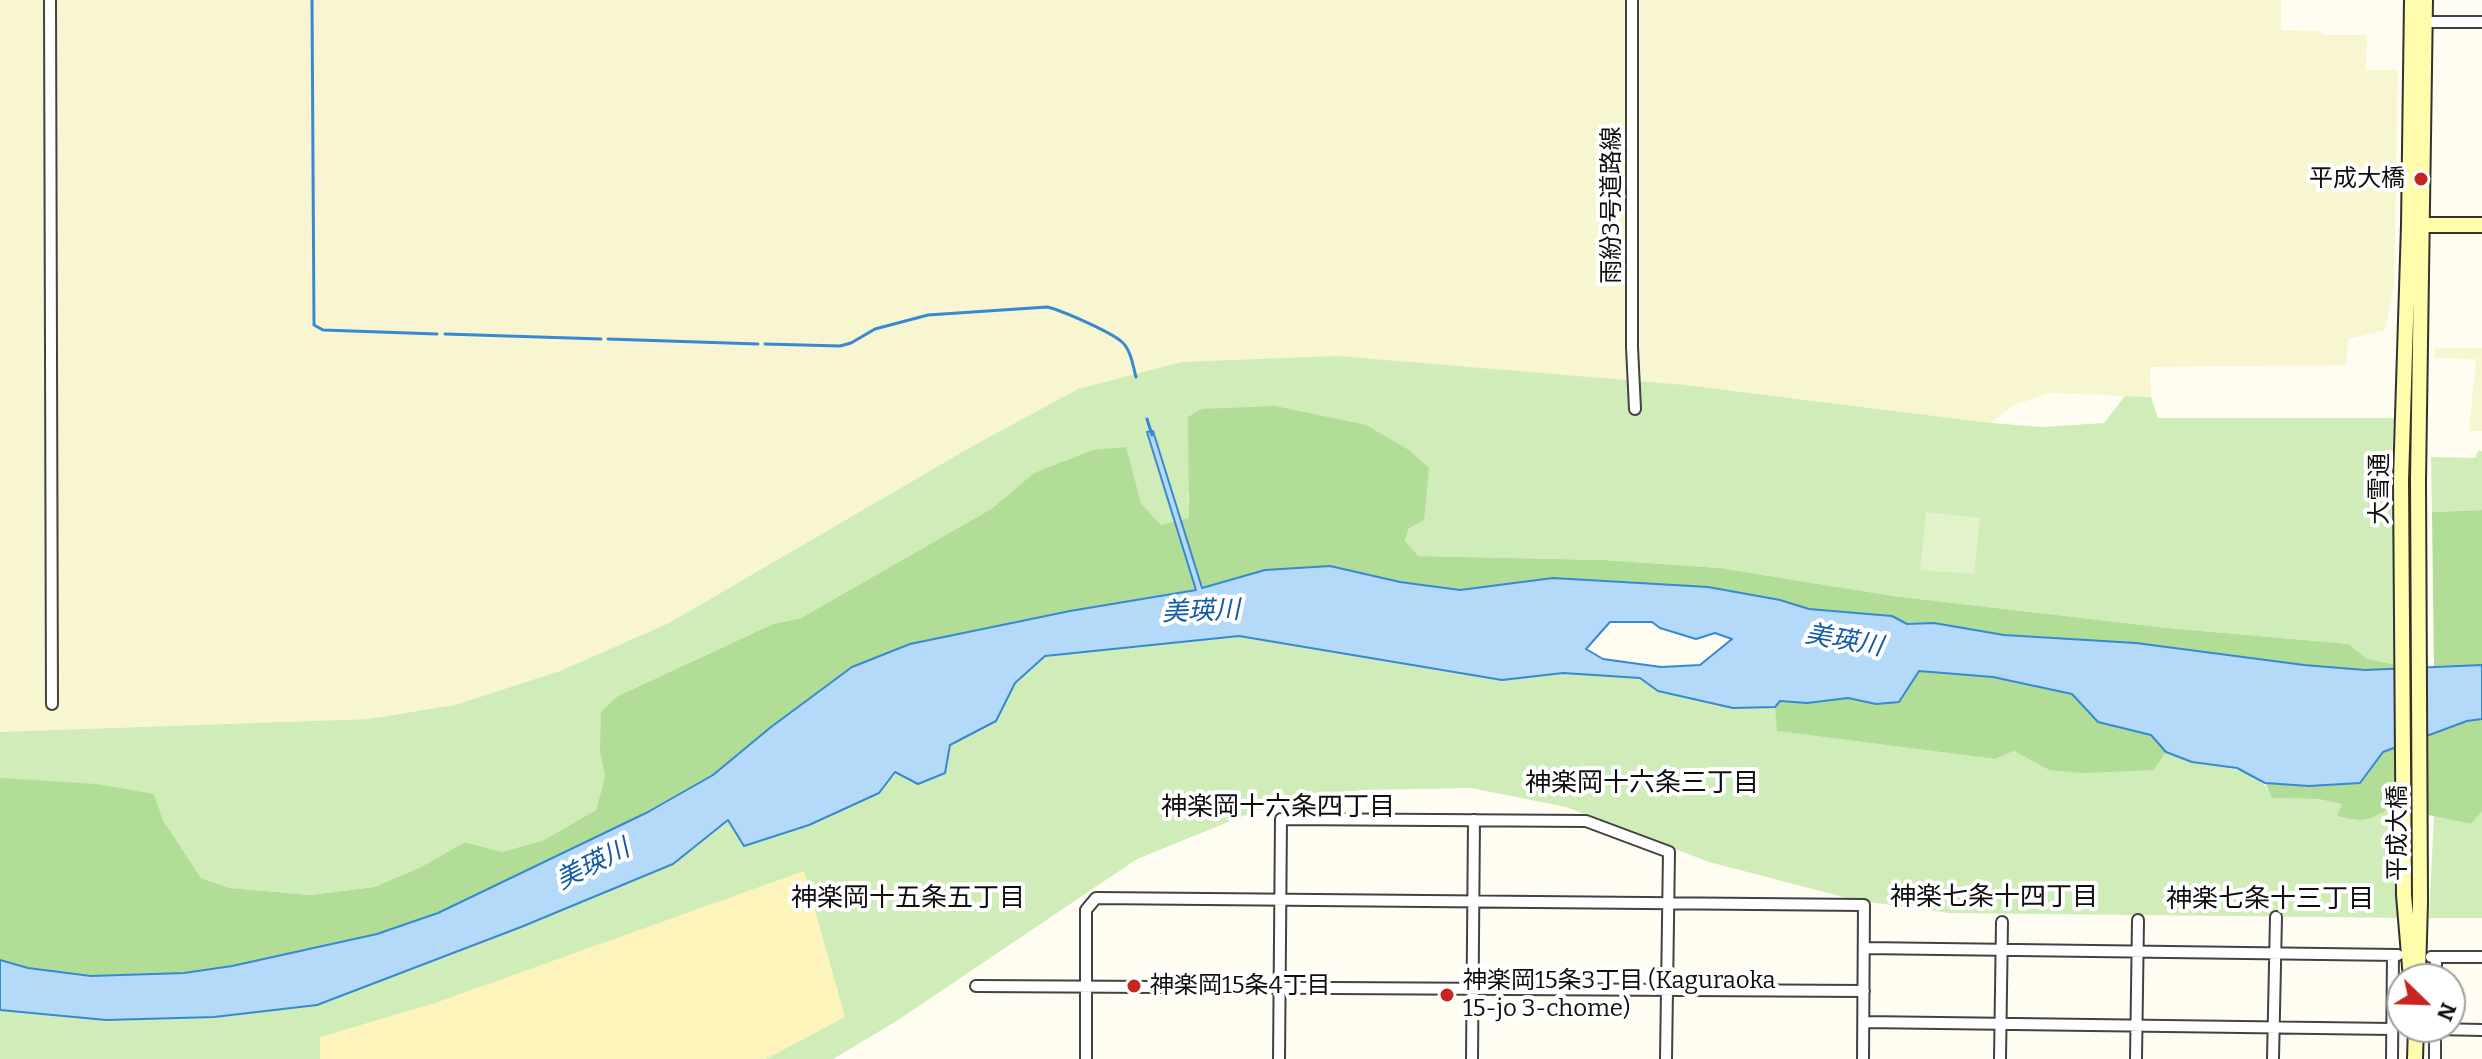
<!DOCTYPE html>
<meta charset="utf-8">
<style>
body{margin:0}
#map{position:relative;width:2482px;height:1059px;overflow:hidden;background:#fffdf1;font-family:Bitter,serif}
canvas{display:block}
.north{position:absolute;left:2386px;top:963px;width:80px;height:80px;box-sizing:border-box;background:#fff;border:2px solid #9f9f9f;border-radius:50%;rotate:113deg;font-size:22px;font-weight:700;line-height:32px;text-align:center;color:#0f0f0f}
.north::after{content:'';display:block;margin:auto;width:28px;height:36px;background:#c62520;clip-path:polygon(50% 0,100% 100%,50% 72%,0 100%)}
</style>
<div id="map">
<canvas width="2482" height="1059"></canvas>
<div class="north">N</div>
</div>
<script>
const ctx = document.querySelector('canvas').getContext('2d');
ctx.lineJoin = 'round';
function fillPath(path, color) { ctx.fillStyle = color; ctx.fill(path, 'evenodd'); }
function trace(path, color, width, dash) { ctx.strokeStyle = color; ctx.lineWidth = width; ctx.lineCap = dash ? 'butt' : 'round'; ctx.setLineDash(dash || []); ctx.stroke(path); }
function label(font, color, halo, rows, align = 'center') {
  ctx.font = font + ' Bitter,"Noto Sans JP",serif'; ctx.lineWidth = 8; ctx.setLineDash([]); ctx.textBaseline = 'middle'; ctx.strokeStyle = halo; ctx.fillStyle = color; for (const [text, x, y, turn = 0] of rows) {
    ctx.save(); ctx.translate(x, y); ctx.rotate((+turn || 0) * Math.PI / 180); ctx.textAlign = isNaN(turn) ? turn : align; if (halo) ctx.strokeText(text, 0, 0); ctx.fillText(text, 0, 0); ctx.restore();
  }
}
const farmland = new Path2D(`
 M 0,0 L 2281,0 L 2281,30 L 2318,31 L 2326,35 L 2367,35 L 2366,70 L 2398,70 L 2394,285 L 2385,330 L 2348,339 L 2346,365 L 2150,367 L 2151,397 L 2050,393 L 2014,405 L 1991,423 L 1685,385 L 971,447 L 669,623 L 560,671 L 455,705 L 368,719 L 0,732 Z
 M 2435,348 L 2482,348 L 2482,431 L 2469,431 L 2476,359 L 2434,358 Z`);
const green = new Path2D(`
 M 1337,356 L 1685,385 L 1991,423 L 2042,427 L 2104,423 L 2125,396 L 2151,397 L 2158,418 L 2394,418 L 2392,455 L 2413,456 L 2413,668 L 2367,659 L 2349,644 L 2168,628 L 1893,596 L 1720,568 L 1604,560 L 1417,556 L 1405,542 L 1409,528 L 1188,494 L 1190,518 L 1161,525 L 1141,503 L 1125,447 L 1034,473 L 991,509 L 801,618 L 773,624 L 618,696 L 600,752 L 605,776 L 596,810 L 544,840 L 502,852 L 465,842 L 421,867 L 374,887 L 310,895 L 230,888 L 201,878 L 163,820 L 154,794 L 0,779 L 0,732 L 368,719 L 455,705 L 560,671 L 669,623 L 971,447 L 1078,389 L 1182,362 Z
 M 2478,451 L 2482,451 L 2482,510 L 2432,512 L 2431,457 L 2475,458 Z
 M 1239,636 L 1502,680 L 1563,673 L 1640,678 L 1658,691 L 1733,708 L 1775,707 L 1778,731 L 1995,759 L 2014,751 L 2049,770 L 2154,770 L 2166,752 C 2176,755 2186,761 2196,763 C 2227,769 2257,766 2273,798 L 2318,799 L 2343,804 L 2337,816 C 2363,823 2369,821 2392,807 L 2416,812 L 2416,918 L 1949,913 L 1855,900 L 1709,862 L 1566,807 L 1471,788 L 1362,790 L 1258,810 L 1137,859 L 898,1020 L 833,1059 L 0,1059 L 0,1010 L 106,1020 L 214,1017 L 317,1005 L 521,927 L 673,864 L 729,820 L 744,845 L 996,721 L 1015,683 L 1045,656 Z
 M 2482,812 L 2482,918 L 2429,918 L 2434,816 L 2469,824 Z`);
const forest = new Path2D(`
 M 1275,406 L 1366,425 L 1409,450 L 1429,468 L 1424,520 L 1409,528 L 1405,541 L 1418,556 L 1604,560 L 1720,568 L 1893,596 L 2168,628 L 2349,644 L 2367,659 L 2413,668 L 2365,670 L 2304,665 L 2136,643 L 2004,635 L 1934,623 L 1907,624 L 1892,616 L 1809,609 L 1780,600 L 1708,587 L 1552,578 L 1460,590 L 1265,570 L 1202,588 L 1070,611 L 910,644 L 771,727 L 713,775 L 648,812 L 438,913 L 377,934 L 232,966 L 184,973 L 91,976 L 28,968 L 0,960 L 0,778 L 96,784 L 154,794 L 163,820 L 201,878 L 230,888 L 310,895 L 374,887 L 421,867 L 465,842 L 502,852 L 544,840 L 596,810 L 605,776 L 600,752 L 601,712 L 618,696 L 773,624 L 801,618 L 991,509 L 1034,473 L 1093,450 L 1126,447 L 1141,503 L 1161,525 L 1189,518 L 1188,417 L 1202,409 Z
 M 2482,510 L 2482,665 L 2434,667 L 2432,512 Z
 M 1919,671 L 1993,677 L 2072,694 L 2098,722 L 2151,735 L 2166,752 L 2154,770 L 2083,773 L 2049,770 L 2014,751 L 1995,759 L 1777,731 L 1775,707 L 1780,701 L 1807,703 L 1848,698 L 1876,704 Z
 M 2482,719 L 2482,812 L 2470,824 L 2392,807 C 2369,821 2363,823 2337,816 L 2342,804 L 2318,799 L 2272,798 L 2265,783 L 2309,786 L 2359,783 L 2383,752 L 2467,721 Z`);
const sand = new Path2D(`
 M 804,871 L 845,1017 L 766,1059 L 320,1059 L 320,1037 L 435,1003 Z`);
const pitch = new Path2D(`
 M 1926,512 L 1980,518 L 1974,574 L 1920,570 Z`);
const water = new Path2D(`
 M 1153,431 L 1202,588 L 1265,570 L 1330,566 L 1400,582 L 1460,590 L 1553,578 L 1708,587 L 1780,600 L 1809,609 L 1892,616 L 1907,624 L 1934,623 L 2004,635 L 2136,643 L 2304,665 L 2365,670 L 2482,665 L 2482,719 L 2467,721 L 2383,752 L 2360,783 L 2309,786 L 2265,783 L 2237,768 L 2192,762 L 2166,752 L 2151,735 L 2098,722 L 2072,694 L 1993,677 L 1919,671 L 1899,702 L 1876,704 L 1848,698 L 1807,703 L 1780,701 L 1775,707 L 1733,708 L 1658,691 L 1640,678 L 1563,673 L 1502,680 L 1239,636 L 1045,656 L 1015,683 L 996,721 L 950,745 L 945,773 L 918,784 L 895,772 L 879,793 L 809,825 L 744,846 L 728,820 L 673,864 L 521,927 L 317,1005 L 214,1017 L 106,1020 L 0,1010 L 0,960 L 28,968 L 91,976 L 184,973 L 232,966 L 377,934 L 438,913 L 648,812 L 713,775 L 771,727 L 852,667 L 910,644 L 1070,611 L 1196,590 L 1147,432 ZM 1610,622 L 1652,622 L 1660,628 L 1696,639 L 1715,633 L 1732,639 L 1700,665 L 1661,667 L 1603,659 L 1586,649 Z`);
const stream = new Path2D(`
 M 312,0 L 314,325 L 323,330 L 437,334
 M 445,334 L 601,339
 M 608,339 L 758,344
 M 765,344 L 840,346 L 851,343 L 875,329 L 928,315 L 1047,307 C 1061,310 1111,332 1122,342 C 1131,350 1133,366 1136,377
 M 1147,419 L 1152,435`);
const street = new Path2D(`
 M 50,0 L 52,704
 M 1632,0 L 1632,347 L 1635,409
 M 2422,22 L 2482,22
 M 1864,948 L 2398,955
 M 2431,957 L 2482,957
 M 2436,979 L 2436,957
 M 976,986 L 1864,991
 M 1864,1022 L 2392,1029
 M 2435,1027 L 2435,1059
 M 2435,1029 L 2482,1030
 M 1086,1059 L 1086,910 L 1096,898 L 1864,905 L 1863,1059
 M 1279,1059 L 1281,819 L 1586,821 L 1669,852 L 1666,1059
 M 1472,1059 L 1474,820
 M 2000,1059 L 2002,922
 M 2136,1059 L 2138,920
 M 2273,1059 L 2276,917
 M 2392,1059 L 2393,955`);
const secondary = new Path2D(`
 M 2414,225 L 2482,225
 M 2418,975 L 2420,902 L 2418,481 L 2425,0
 M 2411,979 L 2404,895 L 2401,480 L 2409,225 L 2412,0
 M 2415,1059 L 2416,1027`);
const markers = [
 [2421,179,8,"#c62520"],
 [1134,986,8,"#c62520"],
 [1447,995,8,"#c62520"]
];
const poiNames = [
 ["平成大橋",2405,179,"right"],
 ["神楽岡15条3丁目 (Kaguraoka",1463,981],
 ["15-jo 3-chome)",1463,1009],
 ["神楽岡15条4丁目",1150,986]
];
const streetNames = [
 ["雨紛3号道路線",1612,205,-90],
 ["大雪通",2380,489,-90],
 ["平成大橋",2398,833,-90]
];
const waterNames = [
 ["美瑛川",1201,612,-2],
 ["美瑛川",1844,641,10],
 ["美瑛川",593,865,-27]
];
const neighbourhoodNames = [
 ["神楽岡十六条三丁目",1642,784],
 ["神楽岡十六条四丁目",1278,808],
 ["神楽七条十四丁目",1994,898],
 ["神楽岡十五条五丁目",908,899],
 ["神楽七条十三丁目",2270,900]
];
fillPath(farmland, '#f7f6d0');
fillPath(green, '#cfecb9');
fillPath(forest, '#b1dd97');
fillPath(sand, '#fdf4bc');
fillPath(pitch, '#e2f3cb');
fillPath(water, '#b4d9f9');
trace(water, '#3789d3', 2);
trace(stream, '#3789d3', 3);
trace(street, '#424242', 14);
trace(secondary, '#313131', 18);
trace(street, '#fff', 10);
trace(secondary, '#fffcac', 14);
for (const [x, y, r, color] of markers) { const dot = new Path2D(); dot.arc(x, y, r, 0, 2 * Math.PI); ctx.fillStyle = color; ctx.fill(dot); trace(dot, '#fff', 3); }
label('24px', '#0f0f0f', '#fff', poiNames, 'left');
label('24px', '#0f0f0f', '#fff', streetNames);
label('italic 26px', '#125aa8', '#fff', waterNames);
label('26px', '#0f0f0f', '#fff', neighbourhoodNames);
</script>
